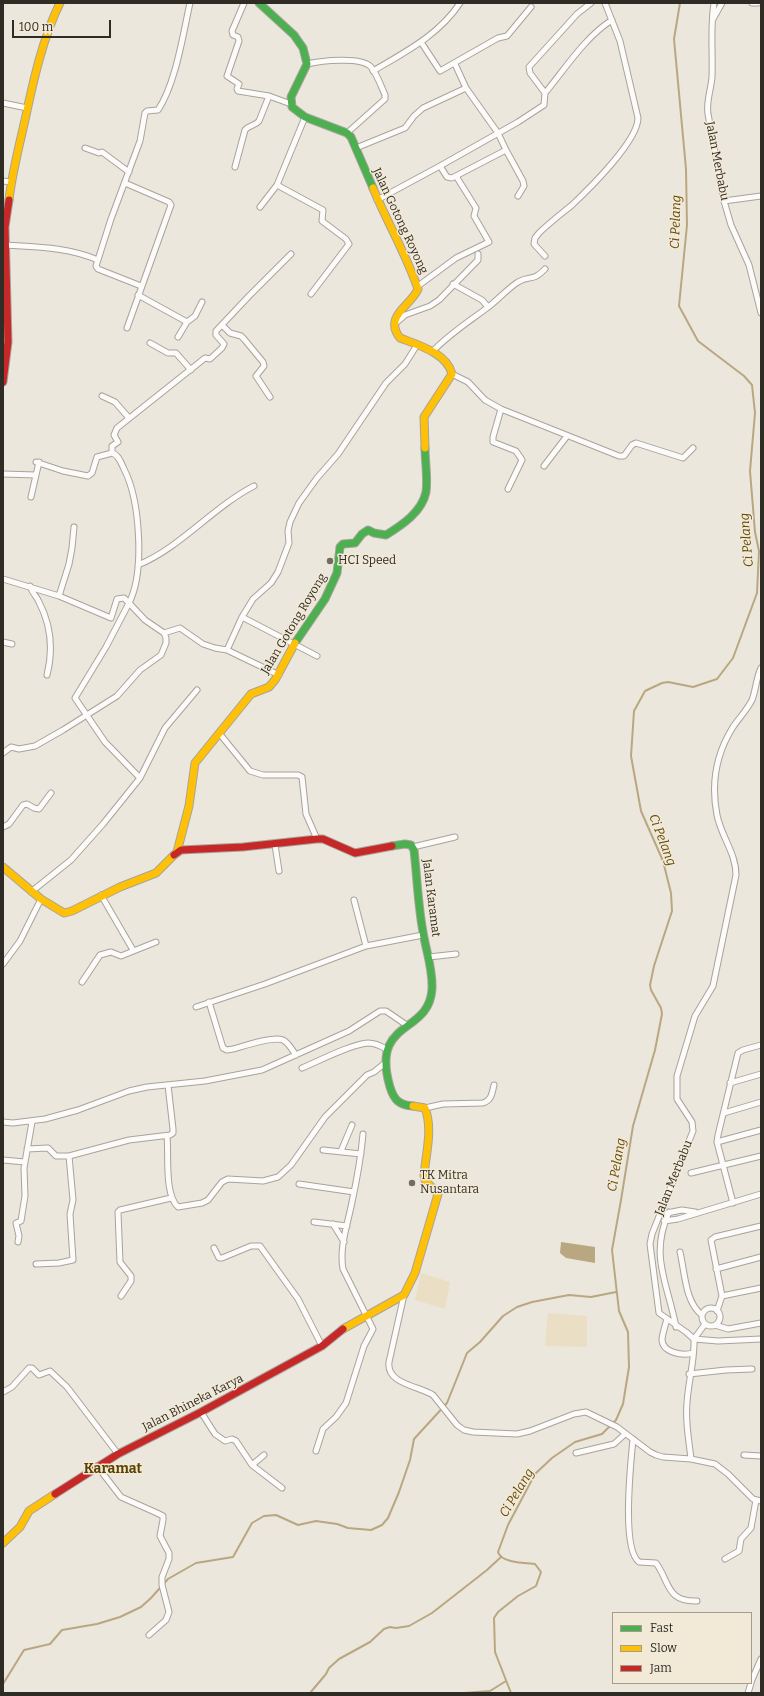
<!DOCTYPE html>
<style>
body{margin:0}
#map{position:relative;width:764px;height:1696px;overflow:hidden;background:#ece7dc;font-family:Bitter,serif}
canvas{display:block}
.frame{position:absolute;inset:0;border:4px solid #2f2c25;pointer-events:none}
.legend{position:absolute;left:612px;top:1612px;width:140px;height:72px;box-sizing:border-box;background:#f2e9d6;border:1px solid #a49d8f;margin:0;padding:5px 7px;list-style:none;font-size:12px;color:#2f2c25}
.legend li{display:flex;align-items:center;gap:8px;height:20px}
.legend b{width:20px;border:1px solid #a49d8f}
.scale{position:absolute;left:12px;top:20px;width:99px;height:18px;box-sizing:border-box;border:2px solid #2f2c25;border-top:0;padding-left:5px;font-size:12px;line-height:14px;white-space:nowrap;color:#2f2c25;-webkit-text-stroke:3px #f2e9d6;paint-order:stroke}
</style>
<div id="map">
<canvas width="764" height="1696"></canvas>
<div class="frame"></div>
<ul class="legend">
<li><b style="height:5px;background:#4caf50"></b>Fast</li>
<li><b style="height:5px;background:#ffc107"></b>Slow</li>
<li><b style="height:5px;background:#c62828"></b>Jam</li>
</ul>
<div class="scale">100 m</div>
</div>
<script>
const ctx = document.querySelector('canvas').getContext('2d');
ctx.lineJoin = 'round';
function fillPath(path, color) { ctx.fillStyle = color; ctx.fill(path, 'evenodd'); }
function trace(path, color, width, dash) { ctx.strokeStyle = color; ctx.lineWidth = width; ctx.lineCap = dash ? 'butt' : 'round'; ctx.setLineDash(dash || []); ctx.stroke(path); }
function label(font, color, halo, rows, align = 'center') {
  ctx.font = font + ' Bitter,serif'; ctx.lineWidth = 3; ctx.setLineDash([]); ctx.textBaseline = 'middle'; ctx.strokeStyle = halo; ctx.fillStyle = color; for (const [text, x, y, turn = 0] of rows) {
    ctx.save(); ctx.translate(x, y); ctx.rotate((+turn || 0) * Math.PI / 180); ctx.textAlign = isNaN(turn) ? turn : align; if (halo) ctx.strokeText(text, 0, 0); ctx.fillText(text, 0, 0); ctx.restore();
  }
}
const green = new Path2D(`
 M 421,1273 L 450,1282 L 445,1309 L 415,1300 Z
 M 548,1313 L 587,1316 L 587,1347 L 545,1346 Z`);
const water = new Path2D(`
 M 561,1242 L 595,1247 L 595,1263 L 566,1258 L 560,1253 Z`);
const stream = new Path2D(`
 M 3,1684 L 24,1650 L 50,1644 L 62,1630 L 97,1624 L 120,1617 L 141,1607 L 151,1598 L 168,1579 L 196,1563 L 233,1557 L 252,1523 L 264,1516 L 276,1515 L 298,1525 L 316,1521 L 337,1524 L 348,1528 L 371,1530 L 382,1525 L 388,1518 L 399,1492 L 410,1460 L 414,1439 L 447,1403 L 467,1353 L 480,1342 L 503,1316 L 517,1307 L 532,1302 L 569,1295 L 591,1297 L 616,1292
 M 310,1693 L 326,1674 L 329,1668 L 339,1659 L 370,1642 L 384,1629 L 390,1627 L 396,1628 L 409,1626 L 432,1613 L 487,1570 L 501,1557
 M 464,1693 L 490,1691 L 506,1681
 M 511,1693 L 495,1652 L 494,1618 L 498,1612 L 518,1596 L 536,1586 L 541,1572 L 535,1564 C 525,1563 501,1563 498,1552 L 508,1525 L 535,1474 L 552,1458 L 575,1442 L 602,1434 L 616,1420 L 623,1404 L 629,1367 L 628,1332 L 619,1311 L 612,1250 L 621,1200 L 633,1126 L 655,1050 L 662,1014 L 661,1008 L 651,990 L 650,985 L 654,966 L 672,911 L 671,893 L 663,861 L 641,811 L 631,756 L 634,711 L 645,691 L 662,683 L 668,682 L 693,687 L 717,679 L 733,658 L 757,593 L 759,551 L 755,532 L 750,471 L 755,413 L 752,385 L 744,376 L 698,341 L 679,306 L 687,225 L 686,169 L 674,39 L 680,3`);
const street = new Path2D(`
 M 244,3 L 232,31 L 233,35 L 238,37 L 239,41 L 227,76 L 239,84 L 237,89 L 238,91 L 269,96
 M 714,3 C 710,28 713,52 712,77 C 711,90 706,101 708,114 L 724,201 L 731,225 L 749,265 L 761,313
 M 752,3 L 758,3
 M 713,19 L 722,3
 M 421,42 L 440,71 L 498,38 L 507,36 L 531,7
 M 307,64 C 320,61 361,56 371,67 C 377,74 381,86 385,95 L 385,99 L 347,133
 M 373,71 C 405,52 439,35 460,3
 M 545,93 C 565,69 585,37 612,20
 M 3,103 L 27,108
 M 305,117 L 277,185 L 323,210 L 322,221 L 346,239 L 349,244 L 311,294
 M 85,148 L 99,153 L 102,152 L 129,172
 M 356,148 L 405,128 L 414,116 L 423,108 L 466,88
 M 506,150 L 523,181 L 524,186 L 518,196
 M 440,166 L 518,122 L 544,105 L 545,93 L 530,73 L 529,67 L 577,14 L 591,3
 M 235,167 L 245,130 C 249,125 255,126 259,121 L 269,96 L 291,104
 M 3,181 L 11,182
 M 125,183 L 169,202 L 171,205 L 127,328
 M 377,200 L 440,166 L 447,177 L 452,178 L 506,150 L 498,133 L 466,88 L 455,64
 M 724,201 L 761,196
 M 260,207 L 277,185
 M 5,245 C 37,247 68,247 98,260
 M 545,256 L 534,244 L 535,238 L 539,233 C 549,223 561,214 572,205 C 589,189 638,141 638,118 L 620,41 L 605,3
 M 453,284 L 482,300 L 488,307
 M 141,286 L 98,269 L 96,266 L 111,219 L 140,141 L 145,113 L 147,111 L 158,110 C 176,83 183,34 190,3
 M 418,286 L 456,258 L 489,242 L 474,216 L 476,208 L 456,176
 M 138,295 L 187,322 L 178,337
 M 187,322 L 195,316 L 202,302
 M 397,322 L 405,315 L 430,306 L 439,300 L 478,260 L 478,254
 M 222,325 L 230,333 L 241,336 L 244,339 L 263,362 L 264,366 L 256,376 L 270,397
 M 150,343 L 168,353 L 176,353 L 191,370
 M 432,352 C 448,335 468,322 487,308 C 498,300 507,289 518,282 C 530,275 533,282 545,269
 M 452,374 L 468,382 L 485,400 L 501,409 L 619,456 L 624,456 L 632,445 L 636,443 L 683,458 L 693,448
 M 102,396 L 115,402 L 129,418
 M 501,409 L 493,437 L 493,442 L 516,451 L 522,460 L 508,489
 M 112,453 L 112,446 L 118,442 L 114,435 L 117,428 L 205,358 L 210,359 L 222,348 L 224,344 L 216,335 L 216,331 L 249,296 L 291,254
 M 544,466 L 567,436
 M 3,474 L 36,475 L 39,462
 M 31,497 L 36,475
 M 138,565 C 180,548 213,507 254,486
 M 3,579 L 59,596 L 69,564 L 72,548 L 74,527
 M 30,586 C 33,595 36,595 39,602 C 51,625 53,651 47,675
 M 59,596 L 111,618 L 117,599 L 124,598 L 129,603 L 106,647 L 75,698 L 105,742 L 140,778
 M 242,617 L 317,656
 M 164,633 L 180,628 L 203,644 L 215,648 L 227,650 L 279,675
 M 3,642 L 12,644
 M 227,650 L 242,617 L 253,599 L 271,583 L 278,572 L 289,543 L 288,531 L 290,522 L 299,503 L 317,478 L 338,454 L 386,383 L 405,364 L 417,345
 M 219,733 L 250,771 L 263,775 L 298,775 L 302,777 L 306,814 L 317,839
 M 3,753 L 11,747 L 19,749 L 35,746 L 63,730 L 117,696 L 140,670 L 161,655 L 166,643 L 166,638 L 164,633 L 145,620 L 129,603 C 145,572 140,500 124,469 C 121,463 119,455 112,453 L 97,457 L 92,473 L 88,476 L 63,471 L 36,462
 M 3,827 L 9,824 L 23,805 L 27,804 L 34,808 L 39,809 L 51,793
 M 275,845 L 279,871
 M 413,847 L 455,837
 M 31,892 L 71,860 L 103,824 L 140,778 L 165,728 L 197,690
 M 101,895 L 133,950
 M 354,900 L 366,946
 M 429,957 L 456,954
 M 3,964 L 20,941 L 41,899
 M 82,982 L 100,955 L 111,952 L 121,956 L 156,942
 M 209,1002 L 223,1048 L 227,1050 L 233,1049 C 244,1046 273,1036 283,1040 C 289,1043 292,1050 296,1055
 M 196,1007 L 265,984 L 366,946 L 423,935
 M 302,1068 C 319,1061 351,1044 368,1043 C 375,1043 381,1046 386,1049
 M 730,1083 L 761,1074
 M 425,1108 L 443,1104 L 483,1103 C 492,1100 492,1093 494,1085
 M 724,1113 L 761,1102
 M 3,1122 L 13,1123 L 45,1119 L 78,1110 L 129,1091 L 147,1087 L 205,1081 L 262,1070 L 349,1031 L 380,1011 L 386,1011 L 408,1026
 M 167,1136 C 169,1155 164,1194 178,1207 L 202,1203 L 208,1200 L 222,1182 L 228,1179 L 263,1181 L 278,1177 L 291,1165 L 325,1117 L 367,1075 L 374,1072 L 385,1063
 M 717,1142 L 761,1130
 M 27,1149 L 48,1148 L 56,1156 L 69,1156 L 129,1140 L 170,1135 L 173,1133 L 173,1129 L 168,1085
 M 323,1150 L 361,1154
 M 341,1151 L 352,1125
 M 3,1160 L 25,1162
 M 691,1173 L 761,1156
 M 299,1184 L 354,1192
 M 733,1203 L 717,1142 L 718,1135 L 738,1053 L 743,1050 L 761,1045
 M 669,1212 C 649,1256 668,1284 676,1327
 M 667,1213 L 682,1210 L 695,1212
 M 664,1221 L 678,1219 L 761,1194
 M 314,1222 L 347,1226
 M 333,1224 L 344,1242
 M 18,1242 L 19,1236 L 16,1223 L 21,1221 L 25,1196 L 24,1168 L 32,1122
 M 214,1248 L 219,1258 L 222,1258 L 251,1246 L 260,1246 L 298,1299 L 322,1346
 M 680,1252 C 685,1273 685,1302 702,1315
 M 36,1264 L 59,1263 L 73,1260 L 70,1214 L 73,1200 L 69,1156
 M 716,1269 L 761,1257
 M 404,1295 L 389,1362 C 386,1384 419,1386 433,1395 L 457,1425 L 464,1430 L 473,1432 L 517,1434 L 530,1431 L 574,1414 L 586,1412 L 617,1427 L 650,1452 L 656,1455 L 663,1457 L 691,1459 L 715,1464 L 728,1474 L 753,1499 L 761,1501
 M 121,1296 L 131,1281 L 131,1276 L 120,1262 L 118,1212 L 120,1210 L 171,1198
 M 722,1296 L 761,1288
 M702 1317a9 9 0 1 1 18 0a9 9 0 1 1-18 0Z
 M 717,1311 L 722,1296 L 711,1240 L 715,1237 L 761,1226
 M 667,1319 C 665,1326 663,1332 662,1339 C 662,1353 683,1356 693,1353
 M 715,1325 L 728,1329 L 761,1323
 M 694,1339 L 718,1341 L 761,1339
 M 694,1339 L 705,1324
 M 689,1374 L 726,1370 L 752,1369
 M 3,1392 L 12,1387 L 29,1368 L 32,1368 L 39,1375 L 50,1371 L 67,1387 L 118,1454
 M 201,1412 L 215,1434 L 225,1441 L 232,1439 L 236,1441 L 252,1465 L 264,1455
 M 633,1439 C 631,1461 621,1549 639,1562 L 656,1563 C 670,1582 666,1602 697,1601
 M 316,1451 L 323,1429 L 336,1417 L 346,1403 L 364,1346 L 373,1329 L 343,1269 C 339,1247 348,1223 352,1202 C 357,1179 361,1157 363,1134
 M 576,1453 L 614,1444 L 625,1434
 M 744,1455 L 761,1456
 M 691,1459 C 689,1440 685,1422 687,1403 C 688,1383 695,1359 694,1339 L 686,1332 L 659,1313 L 650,1244 L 652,1234 L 693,1131 L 692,1122 L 677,1099 L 677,1076 L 695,1016 L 713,986 L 736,875 C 736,853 721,836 717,815 C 711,784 716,754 733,727 C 739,718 747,710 752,700 C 756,690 756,678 761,668
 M 252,1465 L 282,1488
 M 97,1466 L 121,1497 L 157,1513 L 163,1516 L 163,1520 L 160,1536 L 169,1553 L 169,1559 L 162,1577 L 162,1585 L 169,1612 L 166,1620 L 149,1635
 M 725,1559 L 739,1551 L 741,1539 L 751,1528 L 756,1500
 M 751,1682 L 761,1659
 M 748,1693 L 751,1683`);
const fast = new Path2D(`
 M 259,3 L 294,35 L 303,48 L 307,64 L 291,97 L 292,107 L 305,117 L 347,133 L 351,137 L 373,188
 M 295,643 L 325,599 L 337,573 L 340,547 L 343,544 L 355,543 L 362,534 L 368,530 L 374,533 L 386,535 C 402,525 422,512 426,492 C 428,480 425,461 425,448
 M 392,846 L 405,844 L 411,845 L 414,850 C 417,877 418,905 423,932 C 426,951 433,969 432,989 C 429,1036 370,1018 390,1087 C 394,1100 399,1105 413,1106`);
const slow = new Path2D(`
 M 373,188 C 387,222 406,254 418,289 C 411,306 383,316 400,338 C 418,345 447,353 452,374 L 424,417 L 425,448
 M 9,200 C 12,173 19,147 25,120 C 33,82 43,37 60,3
 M 177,852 L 189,806 L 195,763 L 251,694 L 269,687 L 275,680 L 295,643
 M 3,867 L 41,899 L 64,913 L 72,911 L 120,887 L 156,873 L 174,855
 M 343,1329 L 404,1295 L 415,1273 L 438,1194 L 425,1180 L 424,1175 C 426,1153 433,1129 425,1108 L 413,1106
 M 3,1543 L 20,1527 L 29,1511 L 55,1494`);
const jam = new Path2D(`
 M 3,382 L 8,342 L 5,227 L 9,200
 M 174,855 L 181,850 L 243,847 L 317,839 L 323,839 L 355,853 L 392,846
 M 55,1494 L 118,1454 L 201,1412 L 322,1346 L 343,1329`);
const markers = [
 [330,561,4,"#716d65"],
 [412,1183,4,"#716d65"]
];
const streetNames = [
 ["Jalan Merbabu",717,161,79],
 ["Jalan Gotong Royong",400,221,65],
 ["Jalan Gotong Royong",294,624,-59],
 ["Jalan Karamat",431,898,83],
 ["Jalan Merbabu",674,1178,-68],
 ["Jalan Bhineka Karya",193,1403,-27]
];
const poiNames = [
 ["HCI Speed",338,561],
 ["TK Mitra",420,1176],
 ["Nusantara",420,1190]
];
const waterNames = [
 ["Ci Pelang",676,222,-88],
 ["Ci Pelang",747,540,-95],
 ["Ci Pelang",662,840,69],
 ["Ci Pelang",617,1165,-80],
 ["Ci Pelang",517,1493,-59]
];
const quarterNames = [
 ["Karamat",113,1469]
];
fillPath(green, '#eadec5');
fillPath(water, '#b9a781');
trace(stream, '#b9a781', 2);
trace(street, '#a8a39b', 7);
trace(fast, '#a8a39b', 9);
trace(slow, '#a8a39b', 9);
trace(jam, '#a8a39b', 9);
trace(street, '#fcfbfa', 5);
trace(fast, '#4caf50', 7);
trace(slow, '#ffc107', 7);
trace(jam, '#c62828', 7);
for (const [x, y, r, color] of markers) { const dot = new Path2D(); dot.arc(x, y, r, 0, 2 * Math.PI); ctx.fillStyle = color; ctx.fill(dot); trace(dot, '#f2e9d6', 1.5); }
label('12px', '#2f2c25', '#f2e9d6', streetNames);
label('12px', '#2f2c25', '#f2e9d6', poiNames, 'left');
label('italic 13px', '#654b0d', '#f2e9d6', waterNames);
label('bold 14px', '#5b4202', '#f2e9d6', quarterNames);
</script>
